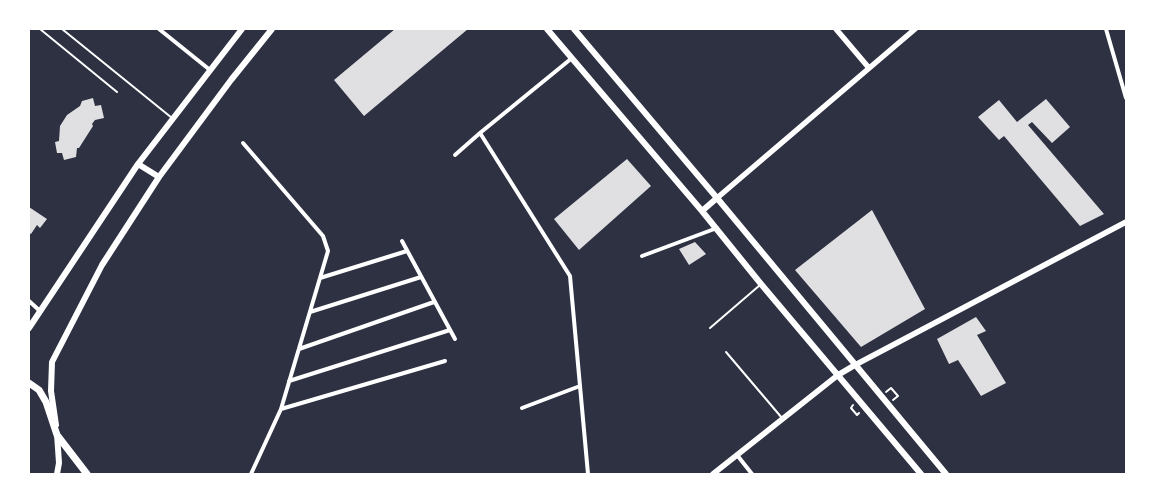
<!DOCTYPE html>
<style>
body{margin:0}
#map{position:relative;width:1155px;height:503px;overflow:hidden;background:#2d3142;font-family:"Varela Round",sans-serif}
canvas{display:block}
.frame{position:absolute;inset:0;border:30px solid #fff;pointer-events:none}
</style>
<div id="map">
<canvas width="1155" height="503"></canvas>
<div class="frame"></div>
</div>
<script>
const ctx = document.querySelector('canvas').getContext('2d');
ctx.lineJoin = 'round';
function fillPath(path, color) { ctx.fillStyle = color; ctx.fill(path, 'evenodd'); }
function trace(path, color, width, dash) { ctx.strokeStyle = color; ctx.lineWidth = width; ctx.lineCap = dash ? 'butt' : 'round'; ctx.setLineDash(dash || []); ctx.stroke(path); }
const building = new Path2D(`
 M 395,29 L 468,29 L 364,116 L 334,80 Z
 M 93,98 L 95,106 L 101,105 L 104,118 L 95,120 L 92,124 L 93,126 L 79,148 L 77,148 L 76,157 L 64,160 L 62,153 L 57,153 L 55,142 L 59,141 L 60,126 L 67,115 L 80,106 L 82,101 Z
 M 1046,99 L 1070,127 L 1052,143 L 1032,122 L 1028,125 L 1104,214 L 1080,226 L 1004,136 L 999,140 L 978,117 L 999,100 L 1017,122 Z
 M 627,159 L 651,186 L 579,250 L 554,219 Z
 M 29,207 L 47,219 L 40,228 L 37,225 L 31,234 L 29,233 Z
 M 872,210 L 925,309 L 861,347 L 795,270 Z
 M 695,242 L 706,254 L 689,265 L 679,249 Z
 M 976,317 L 986,331 L 977,335 L 1006,383 L 981,396 L 958,360 L 949,364 L 937,339 Z`);
const path = new Path2D(`
 M 886,392 L 891,388 L 898,396 L 893,400
 M 853,405 L 851,408 L 857,415 L 859,413`);
const service = new Path2D(`
 M 40,29 L 117,92
 M 62,29 L 172,118
 M 710,328 L 760,285
 M 726,352 L 782,418`);
const minor = new Path2D(`
 M 159,29 L 210,70
 M 1106,29 L 1126,98
 M 480,133 L 570,276 L 588,474
 M 243,143 L 323,236 L 328,251 L 281,409 L 251,474
 M 455,155 L 480,133 L 572,58
 M 402,241 L 455,339
 M 642,256 L 717,228
 M 320,278 L 407,251
 M 29,301 L 40,311
 M 310,312 L 421,277
 M 299,349 L 434,302
 M 289,381 L 450,330
 M 522,408 L 580,386
 M 281,409 L 445,361
 M 737,455 L 752,474`);
const tertiary = new Path2D(`
 M 836,29 L 869,68
 M 717,198 L 915,29
 M 855,365 L 1126,222
 M 713,474 L 838,375`);
const secondary = new Path2D(`
 M 547,29 L 702,211 L 761,284 L 921,474
 M 574,29 L 717,198 L 946,474
 M 138,164 L 159,177
 M 702,211 L 717,198
 M 29,328 L 138,164 L 242,29
 M 838,375 L 855,365
 M 56,425 L 51,391 L 52,362 L 102,265 L 159,177 L 231,80 L 272,29
 M 57,434 L 59,463 L 57,474`);
const primary = new Path2D(`
 M 29,383 L 39,390 L 46,402 L 57,435 L 87,474`);
fillPath(building, '#e0e0e3');
trace(path, '#fff', 2);
trace(service, '#fff', 2);
trace(minor, '#fff', 4);
trace(tertiary, '#fff', 5.5);
trace(secondary, '#fff', 6);
trace(primary, '#fff', 7);
</script>
